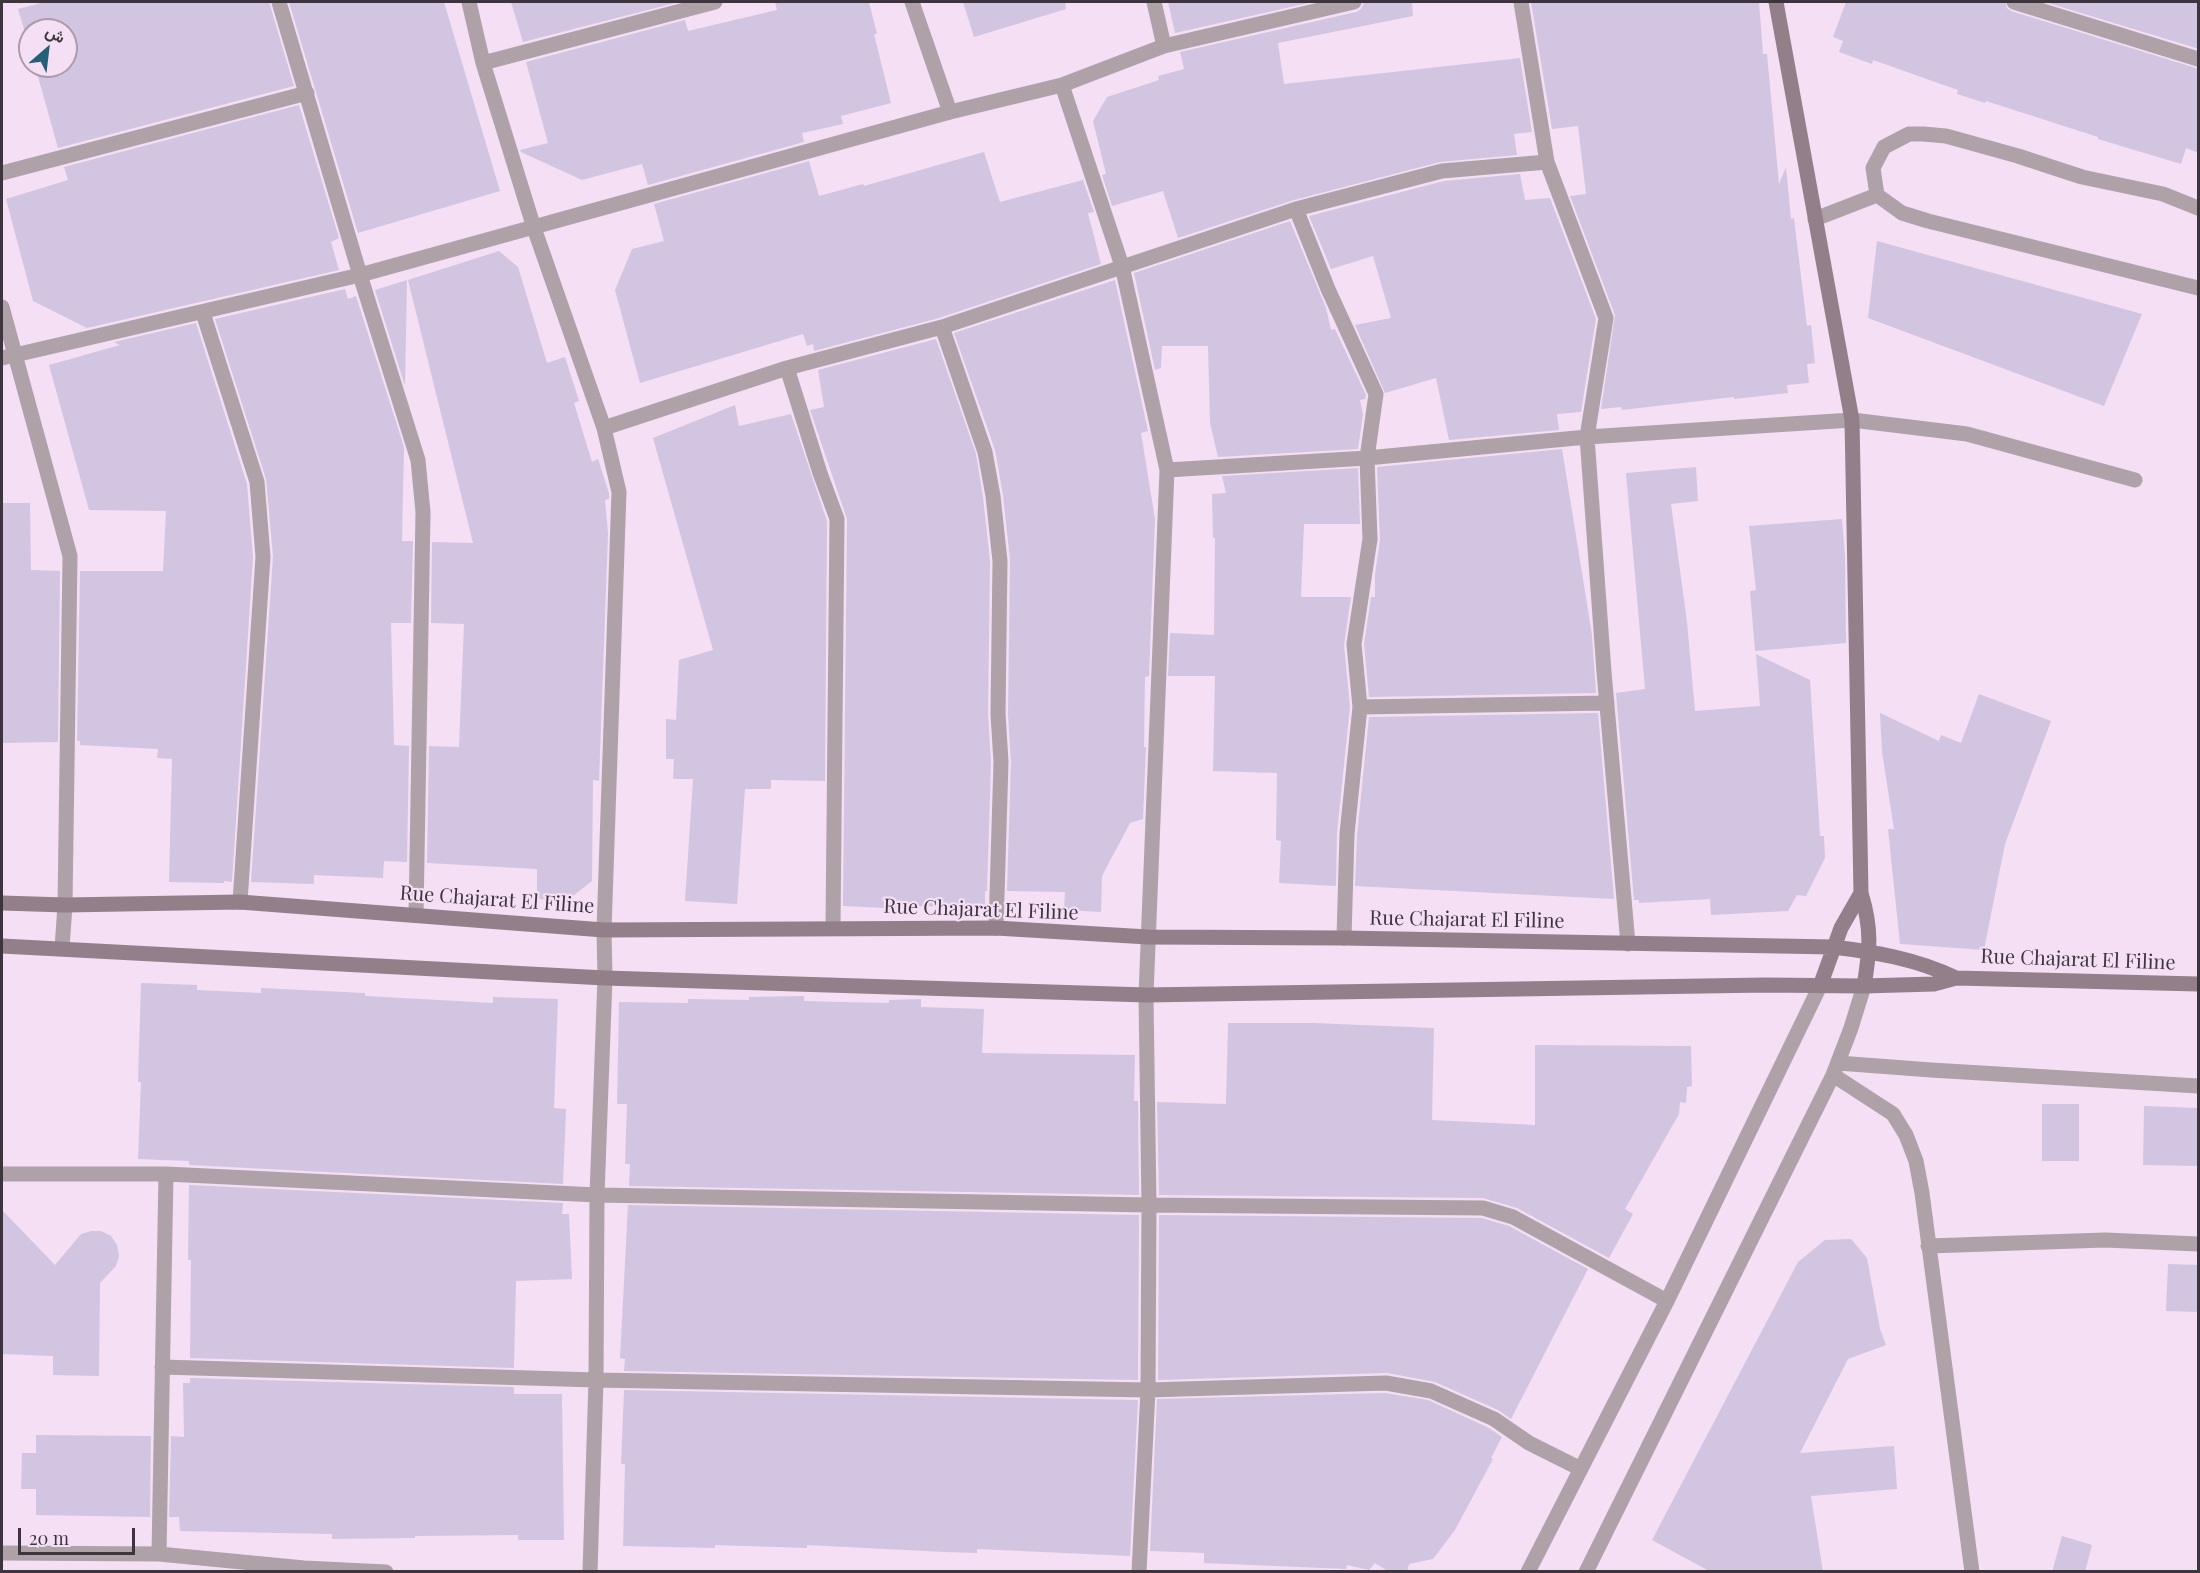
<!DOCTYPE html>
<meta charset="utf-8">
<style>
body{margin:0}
#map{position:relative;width:2200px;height:1573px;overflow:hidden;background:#f4dff4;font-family:"Playfair Display",Vazirmatn,serif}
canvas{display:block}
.frame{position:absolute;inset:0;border:3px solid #3d353e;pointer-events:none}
.north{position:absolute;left:18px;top:18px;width:60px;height:60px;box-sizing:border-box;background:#f4dff4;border:2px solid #ab9bab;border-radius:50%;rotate:28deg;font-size:16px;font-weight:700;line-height:24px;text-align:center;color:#3d353e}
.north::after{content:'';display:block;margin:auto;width:21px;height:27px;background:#256079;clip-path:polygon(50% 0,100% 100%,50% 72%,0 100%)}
.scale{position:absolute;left:18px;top:1528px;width:117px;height:27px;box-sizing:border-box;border:3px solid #3d353e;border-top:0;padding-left:8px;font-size:18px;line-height:21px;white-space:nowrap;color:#3d353e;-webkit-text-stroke:4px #f4dff4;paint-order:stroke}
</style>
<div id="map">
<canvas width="2200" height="1573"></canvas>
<div class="frame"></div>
<div class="north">ش</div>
<div class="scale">20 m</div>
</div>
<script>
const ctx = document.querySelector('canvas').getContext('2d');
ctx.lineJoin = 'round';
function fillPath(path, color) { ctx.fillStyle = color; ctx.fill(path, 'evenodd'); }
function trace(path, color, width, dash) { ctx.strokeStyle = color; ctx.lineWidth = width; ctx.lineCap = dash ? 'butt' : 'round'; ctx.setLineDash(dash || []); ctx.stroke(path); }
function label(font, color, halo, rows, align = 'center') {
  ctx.font = font + ' "Playfair Display",serif'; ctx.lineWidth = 4.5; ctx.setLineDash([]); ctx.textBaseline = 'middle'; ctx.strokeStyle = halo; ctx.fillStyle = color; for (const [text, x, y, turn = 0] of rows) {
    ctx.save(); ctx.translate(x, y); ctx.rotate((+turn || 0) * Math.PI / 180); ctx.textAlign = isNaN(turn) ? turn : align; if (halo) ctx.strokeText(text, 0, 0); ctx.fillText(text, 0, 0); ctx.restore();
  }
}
const building = new Path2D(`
 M 45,2 L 269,2 L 294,86 L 58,148 L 35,66 L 66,66 L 66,30 L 30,30 L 30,49 L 18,9 Z
 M 289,2 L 444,2 L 500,191 L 358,233 Z
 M 511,2 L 679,2 L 523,42 Z
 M 775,2 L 869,2 L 877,34 L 874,34 L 891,103 L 841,116 L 843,124 L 802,133 L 804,142 L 648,185 L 642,164 L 582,180 L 521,152 L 520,150 L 548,143 L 526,62 L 685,20 L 688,31 L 777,10 Z
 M 963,2 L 1065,2 L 1066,9 L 974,37 Z
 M 1168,2 L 1313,2 L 1175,33 Z
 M 1364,2 L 1412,2 L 1413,16 L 1278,43 L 1284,84 L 1520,58 L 1532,132 L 1514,134 L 1517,155 L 1440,162 L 1294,200 L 1178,238 L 1163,191 L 1112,206 L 1102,175 L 1106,174 L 1093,121 L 1107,97 L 1159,80 L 1158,76 L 1184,69 L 1180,52 L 1356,12 L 1361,9 Z
 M 1531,2 L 1759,2 L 1763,54 L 1767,54 L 1779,184 L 1786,167 L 1791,219 L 1794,218 L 1807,326 L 1811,325 L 1815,363 L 1807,364 L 1809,383 L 1787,385 L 1788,393 L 1734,399 L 1734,397 L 1622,410 L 1621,407 L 1601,409 L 1615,315 L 1570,196 L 1586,194 L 1578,126 L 1552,129 Z
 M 1846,2 L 2005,2 L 2007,8 L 2011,11 L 2199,69 L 2199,153 L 2186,148 L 2181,164 L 2098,139 L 2098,137 L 1986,101 L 1985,103 L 1957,94 L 1958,90 L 1873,60 L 1872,64 L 1839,52 L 1843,41 L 1833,37 Z
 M 2045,2 L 2199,2 L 2199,49 Z
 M 299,105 L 339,238 L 331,242 L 339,270 L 87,328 L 33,301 L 6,199 L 68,180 L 64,167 Z
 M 984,152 L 1000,202 L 1083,180 L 1094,212 L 1088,213 L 1101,264 L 939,318 L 814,351 L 813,344 L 807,346 L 803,334 L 640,383 L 615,290 L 632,249 L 664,241 L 654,204 L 809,161 L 819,196 L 863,184 L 864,186 Z
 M 1520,174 L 1525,200 L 1550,198 L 1596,319 L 1581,412 L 1557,414 L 1559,430 L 1449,440 L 1436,378 L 1385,393 L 1355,325 L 1391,318 L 1373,256 L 1331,269 L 1309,216 L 1444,181 Z
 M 1290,221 L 1326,308 L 1331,330 L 1335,329 L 1366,395 L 1365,399 L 1360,400 L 1363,415 L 1358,449 L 1218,457 L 1210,423 L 1208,346 L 1162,346 L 1161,368 L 1155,370 L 1134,273 Z
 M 1877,241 L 2142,314 L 2104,406 L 1868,318 Z
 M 499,251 L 518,267 L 547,363 L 565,357 L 579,401 L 574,403 L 592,462 L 598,459 L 609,493 L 609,499 L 605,500 L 608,533 L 599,781 L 593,780 L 592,881 L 569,899 L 537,899 L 537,869 L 427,863 L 429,746 L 459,747 L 464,624 L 431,623 L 432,542 L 473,543 L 408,280 Z
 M 407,280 L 405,386 L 375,290 Z
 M 1115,280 L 1148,431 L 1141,433 L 1155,519 L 1149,676 L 1145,677 L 1144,747 L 1146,747 L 1143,819 L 1130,823 L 1102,876 L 1101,912 L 1064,910 L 1065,892 L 1007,891 L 1011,762 L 1008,714 L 1010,560 L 1003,495 L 995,450 L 954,333 Z
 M 345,289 L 348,299 L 356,296 L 404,447 L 402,541 L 413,541 L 411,623 L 391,623 L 394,745 L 409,746 L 407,862 L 384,861 L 383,878 L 314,875 L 314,884 L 251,882 L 273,556 L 266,479 L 215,319 Z
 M 196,323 L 247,484 L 253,557 L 232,882 L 224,881 L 224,883 L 169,882 L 172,759 L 157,758 L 158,749 L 80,745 L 80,741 L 77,741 L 80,571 L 163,571 L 166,511 L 89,510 L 49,365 L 120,345 L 114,342 Z
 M 936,339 L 976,454 L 983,497 L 990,561 L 988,714 L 991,762 L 987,891 L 985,891 L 985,907 L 908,906 L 908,909 L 843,906 L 847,519 L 810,410 L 824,407 L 818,370 Z
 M 735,405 L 739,426 L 791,414 L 827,521 L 825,781 L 771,780 L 771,789 L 745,789 L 737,904 L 685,901 L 693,779 L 673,779 L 674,759 L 666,759 L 666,719 L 676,720 L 679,660 L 713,650 L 653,438 Z
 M 1562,449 L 1592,635 L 1596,693 L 1369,697 L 1364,644 L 1371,597 L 1375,597 L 1375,574 L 1380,540 L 1377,467 Z
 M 1696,467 L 1698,501 L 1671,504 L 1687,622 L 1695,711 L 1760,706 L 1756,654 L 1810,680 L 1820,836 L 1824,836 L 1825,858 L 1806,896 L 1797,895 L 1788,911 L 1711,915 L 1710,899 L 1639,903 L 1639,900 L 1634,900 L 1616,693 L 1645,689 L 1626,473 Z
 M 1358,468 L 1360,524 L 1304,524 L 1301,597 L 1351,597 L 1344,645 L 1350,707 L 1337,833 L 1336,886 L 1279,883 L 1281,841 L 1276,840 L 1277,773 L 1213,771 L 1215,676 L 1168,676 L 1170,633 L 1214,635 L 1215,538 L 1213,538 L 1212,494 L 1226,493 L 1222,476 Z
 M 2,503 L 30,503 L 31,570 L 60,571 L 58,742 L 2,743 Z
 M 1842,519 L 1845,557 L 1846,643 L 1755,651 L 1750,591 L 1756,590 L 1749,526 Z
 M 1979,694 L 2051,721 L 2005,844 L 1984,950 L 1900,944 L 1888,829 L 1894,829 L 1882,752 L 1880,713 L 1939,741 L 1941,735 L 1961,743 Z
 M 1598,713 L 1614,899 L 1355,886 L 1357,835 L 1369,717 Z
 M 141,983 L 197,985 L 197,990 L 261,993 L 261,988 L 365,993 L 365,996 L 493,1003 L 493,997 L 558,999 L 554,1108 L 566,1109 L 563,1184 L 189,1165 L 189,1161 L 138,1159 L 141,1082 L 138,1082 Z
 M 804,996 L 804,1001 L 842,1002 L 889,1003 L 889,1000 L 921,999 L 921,1007 L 984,1009 L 982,1053 L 1135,1055 L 1134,1101 L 1138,1101 L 1139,1195 L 629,1186 L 630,1164 L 625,1164 L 627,1104 L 617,1104 L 619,1002 L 688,1003 L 688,999 L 749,1000 L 749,997 Z
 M 1228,1023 L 1313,1023 L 1434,1028 L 1432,1120 L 1535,1125 L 1535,1045 L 1691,1046 L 1692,1086 L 1687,1087 L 1686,1103 L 1680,1102 L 1679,1114 L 1625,1209 L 1633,1214 L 1609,1258 L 1517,1208 L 1483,1198 L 1159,1195 L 1157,1102 L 1226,1104 Z
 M 2042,1104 L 2079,1104 L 2079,1161 L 2042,1161 Z
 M 2144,1106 L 2199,1108 L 2199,1166 L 2143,1165 Z
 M 189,1185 L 563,1203 L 562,1214 L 569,1214 L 572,1279 L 516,1281 L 514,1368 L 190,1358 L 191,1260 L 188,1260 Z
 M 628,1205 L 1139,1215 L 1138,1380 L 624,1371 L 625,1359 L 620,1358 Z
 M 2,1210 L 55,1265 L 81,1234 L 91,1231 L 101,1231 L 111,1236 L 117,1245 L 119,1256 L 116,1266 L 100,1283 L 99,1376 L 53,1375 L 53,1356 L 2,1354 Z
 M 1159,1215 L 1482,1218 L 1509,1226 L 1588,1269 L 1511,1419 L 1498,1410 L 1435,1382 L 1387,1373 L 1158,1380 Z
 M 1851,1239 L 1867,1258 L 1880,1329 L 1886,1345 L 1848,1359 L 1800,1453 L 1894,1446 L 1897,1489 L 1811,1496 L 1823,1572 L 1711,1572 L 1652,1540 L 1798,1262 L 1825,1240 Z
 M 2168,1264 L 2199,1265 L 2199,1312 L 2166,1311 Z
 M 190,1378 L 514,1387 L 514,1394 L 562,1394 L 564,1540 L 518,1540 L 518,1535 L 415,1536 L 415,1538 L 332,1539 L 332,1534 L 180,1531 L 179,1517 L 169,1517 L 171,1436 L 184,1437 L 183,1383 L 190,1383 Z
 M 624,1390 L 1138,1400 L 1130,1556 L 977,1549 L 977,1553 L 945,1552 L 807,1545 L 807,1548 L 715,1545 L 715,1548 L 623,1546 L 625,1464 L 621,1464 Z
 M 1385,1393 L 1428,1400 L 1489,1428 L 1502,1437 L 1491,1458 L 1493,1459 L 1455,1530 L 1433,1559 L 1409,1564 L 1407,1572 L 1389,1572 L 1375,1563 L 1369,1570 L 1347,1565 L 1346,1569 L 1204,1563 L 1204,1553 L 1150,1551 L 1157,1399 Z
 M 36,1435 L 151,1436 L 150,1517 L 36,1515 L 36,1489 L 21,1489 L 22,1453 L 36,1453 Z
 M 2062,1536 L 2092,1545 L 2085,1572 L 2052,1572 Z`);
const lane = new Path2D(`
 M 2198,208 L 2163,194 L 2082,177 L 2018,156 L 1946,136 L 1923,134 L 1909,134 L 1884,147 L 1873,168 L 1877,195 L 1902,213 L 1928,221 L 2198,288
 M 1815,219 L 1877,195
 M 1852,420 L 1967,434 L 2135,480`);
const street = new Path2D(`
 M 279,2 L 360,275 L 418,460 L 423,512 L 416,915
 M 469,2 L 483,63 L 534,228 L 604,428 L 619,492 L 604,930 L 605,978 L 597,1195 L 596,1380 L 590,1572
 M 912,2 L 950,112
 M 1154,2 L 1164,46
 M 1521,2 L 1547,162 L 1606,318 L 1587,437 L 1604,672 L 1628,944
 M 2014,2 L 2198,59
 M 483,63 L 715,2
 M 1062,85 L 1122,266 L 1167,470 L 1146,995 L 1149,1205 L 1148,1390 L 1139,1572
 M 2,173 L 307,93
 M 1296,209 L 1328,289 L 1376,394 L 1367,458 L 1370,539 L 1354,644 L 1360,707 L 1347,834 L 1344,938
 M 2,307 L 70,556 L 65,905 L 62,948
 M 203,313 L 257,482 L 263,557 L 240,902
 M 942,327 L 985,452 L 993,496 L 1000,561 L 998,714 L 1001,762 L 996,928
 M 2,358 L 360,275 L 950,112 L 1062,85 L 1164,46 L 1354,2
 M 787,368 L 820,473 L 837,519 L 833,927
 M 604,428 L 787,368 L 942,327 L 1296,209 L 1442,171 L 1547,162
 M 1167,470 L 1367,458 L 1587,437 L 1852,420
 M 1360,707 L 1607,703
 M 1838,1063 L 1931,1070 L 2198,1086
 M 1833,1075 L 1893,1114 L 1906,1135 L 1916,1161 L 1922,1193 L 1972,1572
 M 2,1174 L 166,1174 L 597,1195 L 1149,1205 L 1483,1208 L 1513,1217 L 1667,1301
 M 1928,1246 L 2105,1240 L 2198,1244
 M 162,1367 L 596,1380 L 1148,1390 L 1386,1383 L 1431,1391 L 1494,1419 L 1529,1443 L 1581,1469
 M 2,1553 L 159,1554 L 304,1568 L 386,1572
 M 159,1554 L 166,1174
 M 1528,1572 L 1667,1301 L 1820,986
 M 1586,1572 L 1833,1075 L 1851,1028 L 1864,986`);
const secondary = new Path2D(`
 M 1776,2 L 1852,420 L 1861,893 C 1872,929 1870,950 1864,986
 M 2,903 L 65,905 L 240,902 L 604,930 L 996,928 L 1148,937 L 1344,938 L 1833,947 C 1875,952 1917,959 1956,978
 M 2,946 L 605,978 L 1146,995 L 1765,985 L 1864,986 L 1934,984 L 1956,978 L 2198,984
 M 1820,986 L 1841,928 L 1861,893`);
const streetNames = [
 ["Rue Chajarat El Filine",497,900,4],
 ["Rue Chajarat El Filine",981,910,2],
 ["Rue Chajarat El Filine",1467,920,1],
 ["Rue Chajarat El Filine",2078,960,2]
];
fillPath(building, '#d2c5e1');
trace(lane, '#aea1a8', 15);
trace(street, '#aea1a8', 15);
trace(secondary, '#927f8a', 15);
label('20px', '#3d353e', '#f4dff4', streetNames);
</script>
